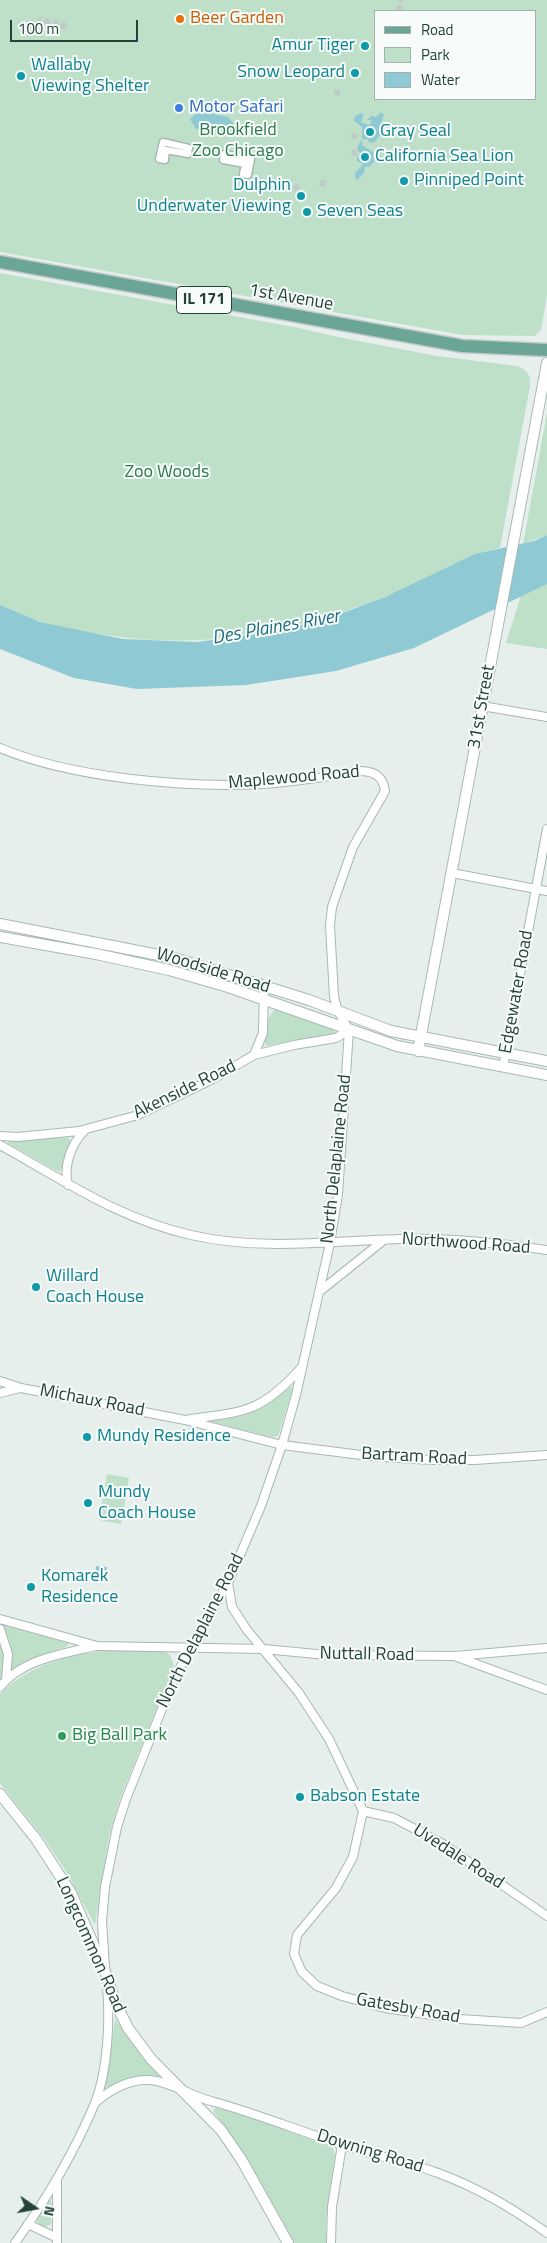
<!DOCTYPE html>
<style>
body{margin:0}
#map{position:relative;width:547px;height:2243px;overflow:hidden;background:#e6efeb;font-family:"Titillium Web",sans-serif}
canvas{display:block}
.legend{position:absolute;left:374px;top:10px;width:162px;height:90px;box-sizing:border-box;background:#f7fbf9;border:1px solid #a3b1ad;margin:0;padding:6px 9px;list-style:none;font-size:15px;color:#24423a}
.legend li{display:flex;align-items:center;gap:10px;height:25px}
.legend b{width:25px;border:1px solid #a3b1ad}
.north{position:absolute;left:10px;top:2183px;width:50px;height:50px;-webkit-text-stroke:4px #f7fbf9;paint-order:stroke;rotate:102deg;font-size:14px;font-weight:700;line-height:20px;text-align:center;color:#24423a}
.north::after{content:'';display:block;margin:auto;width:18px;height:22px;background:#24423a;clip-path:polygon(50% 0,100% 100%,50% 72%,0 100%)}
.scale{position:absolute;left:10px;top:20px;width:128px;height:22px;box-sizing:border-box;border:2px solid #24423a;border-top:0;padding-left:6px;font-size:15px;line-height:18px;white-space:nowrap;color:#24423a;-webkit-text-stroke:4px #f7fbf9;paint-order:stroke}
</style>
<div id="map">
<canvas width="547" height="2243"></canvas>
<ul class="legend">
<li><b style="height:6px;background:#6aa596"></b>Road</li>
<li><b style="height:14px;background:#bfe0c8"></b>Park</li>
<li><b style="height:14px;background:#8ec9d4"></b>Water</li>
</ul>
<div class="north">N</div>
<div class="scale">100 m</div>
</div>
<script>
const ctx = document.querySelector('canvas').getContext('2d');
ctx.lineJoin = 'round';
function fillPath(path, color) { ctx.fillStyle = color; ctx.fill(path, 'evenodd'); }
function trace(path, color, width, dash) { ctx.strokeStyle = color; ctx.lineWidth = width; ctx.lineCap = dash ? 'butt' : 'round'; ctx.setLineDash(dash || []); ctx.stroke(path); }
function label(font, color, halo, rows, align = 'center') {
  ctx.font = font + ' "Titillium Web",sans-serif'; ctx.lineWidth = 4; ctx.setLineDash([]); ctx.textBaseline = 'middle'; ctx.strokeStyle = halo; ctx.fillStyle = color; for (const [text, x, y, turn = 0] of rows) {
    ctx.save(); ctx.translate(x, y); ctx.rotate((+turn || 0) * Math.PI / 180); ctx.textAlign = isNaN(turn) ? turn : align; if (halo) ctx.strokeText(text, 0, 0); ctx.fillText(text, 0, 0); ctx.restore();
  }
}
const green = new Path2D(`
 M 0,0 L 547,0 L 547,295 L 541,330 L 535,336 L 462,335 L 0,252 ZM 376,11 L 536,11 L 536,99 L 376,99 Z
 M 0,273 L 294,327 L 343,338 L 437,356 L 518,366 C 528,371 531,375 530,386 L 500,548 C 456,558 423,583 382,598 C 282,637 189,652 83,631 C 68,628 52,626 38,621 C 25,617 13,611 0,605 Z
 M 547,413 L 547,535 L 523,544 Z
 M 547,584 L 547,649 L 506,643 L 521,595 Z
 M 275,1010 L 281,1010 L 334,1029 L 335,1034 L 266,1046 C 262,1038 267,1015 275,1010 Z
 M 67,1137 L 71,1141 L 61,1170 L 59,1172 L 7,1143 L 8,1141 Z
 M 289,1386 L 293,1388 L 278,1436 L 272,1437 L 209,1421 C 218,1419 227,1419 236,1417 C 259,1413 273,1402 289,1386 Z
 M 107,1474 L 129,1478 L 121,1524 L 99,1520 Z
 M 0,1623 L 65,1641 L 68,1643 L 68,1646 L 30,1660 L 0,1680 Z
 M 110,1650 L 164,1651 L 170,1655 L 174,1665 L 120,1799 L 109,1836 L 95,1925 L 64,1868 L 43,1837 L 0,1783 L 0,1694 C 28,1665 71,1654 110,1650 Z
 M 115,2019 L 160,2077 L 146,2076 L 130,2078 L 104,2088 Z
 M 216,2107 L 276,2126 L 333,2148 L 335,2154 L 326,2218 L 326,2243 L 295,2243 L 242,2150 L 213,2111 Z
 M 50,2199 L 52,2204 L 51,2224 L 46,2227 L 38,2224 L 37,2219 Z`);
const water = new Path2D(`
 M 199,111 L 228,117 L 234,124 L 233,130 L 225,135 L 196,129 L 190,119 Z
 M 361,113 L 364,114 L 361,122 L 368,125 L 371,124 L 371,120 L 367,120 L 371,116 L 376,117 L 380,113 L 384,114 L 380,128 L 383,131 L 382,136 L 379,136 L 375,142 L 370,143 L 367,139 L 362,139 L 362,127 L 354,121 L 355,116 Z
 M 361,140 L 363,146 L 373,152 L 374,162 L 369,167 L 365,166 L 364,173 L 356,181 L 355,173 L 363,164 L 356,160 L 360,153 L 357,148 Z
 M 547,535 L 547,584 L 414,648 L 336,671 L 246,685 L 137,689 L 74,678 L 0,649 L 0,605 L 40,622 L 123,639 L 196,642 L 259,634 L 324,620 L 385,597 L 475,554 L 534,541 Z
 M 96,1566 L 107,1567 L 106,1582 L 95,1581 Z`);
const pedestrianTunnel = new Path2D(`
 M 399,11 L 401,0
 M 37,24 L 41,20 L 63,24 L 64,29
 M 334,92 L 340,93
 M 354,139 L 355,132
 M 354,156 L 355,150
 M 295,185 L 299,194
 M 322,186 L 324,177`);
const pedestrian = new Path2D(`
 M 163,142 L 189,148 L 188,154 L 166,150 L 165,160 L 159,159 Z
 M 224,154 L 251,159 L 248,175 L 243,174 L 245,164 L 223,160 Z`);
const minor = new Path2D(`
 M 482,706 L 547,717
 M 0,748 C 72,778 185,788 263,784 C 296,782 329,776 362,771 C 376,772 383,777 385,791 L 353,847 L 332,907 L 330,925 L 334,997 L 338,1011 L 349,1030
 M 452,873 L 547,891
 M 254,1055 L 263,1033 L 264,985
 M 503,1067 L 547,829
 M 0,1136 L 18,1137 L 79,1131 L 138,1115 L 213,1079 L 254,1055 L 294,1045 L 336,1038 L 349,1030
 M 0,1145 C 65,1181 117,1218 191,1235 C 259,1251 331,1241 399,1239 C 448,1237 499,1243 547,1250
 M 68,1185 C 63,1166 71,1144 85,1130
 M 319,1292 L 384,1240
 M 0,1381 L 21,1388 L 185,1420 L 282,1445 L 369,1456 L 431,1460 L 475,1460 L 547,1455
 M 0,1393 L 20,1388
 M 190,1419 C 246,1412 263,1411 302,1367
 M 228,1583 L 232,1607 L 247,1630 L 299,1693 L 329,1739 L 363,1811 L 353,1857 L 336,1888 L 297,1935 L 294,1954 L 302,1972 L 317,1986 L 342,1996 L 385,2008 L 460,2019 L 521,2023 L 547,2012
 M 0,1619 L 97,1646 L 264,1649 L 327,1655 L 455,1656 L 547,1648
 M 0,1629 L 8,1654 L 6,1680
 M 457,1657 L 547,1690
 M 0,1687 C 22,1659 63,1654 95,1646
 M 363,1811 L 394,1818 L 443,1844 L 547,1916
 M 105,1967 L 102,1922 L 105,1887 L 117,1827 L 126,1799 L 172,1684 L 190,1648 L 228,1583 L 261,1506 L 282,1445 L 296,1395 L 330,1243 L 338,1194 L 349,1030
 M 96,2102 C 111,2089 130,2079 150,2080 C 172,2082 190,2096 211,2101 C 255,2113 297,2130 340,2144 C 372,2155 406,2161 438,2173 C 476,2187 514,2209 547,2233
 M 28,2224 L 55,2237
 M 15,2243 C 46,2200 74,2153 95,2103 C 108,2070 110,2021 107,1986
 M 57,2243 L 57,2182
 M 331,2243 L 332,2207 L 342,2145`);
const tertiary = new Path2D(`
 M 0,924 L 174,958 L 309,1000 L 391,1031 L 547,1061
 M 0,937 L 96,954 L 169,970 L 228,987 L 397,1046 L 547,1075
 M 418,1051 L 547,363
 M 0,1794 L 36,1839 L 71,1893 L 105,1971 L 115,2002 L 128,2028 L 151,2059 L 221,2130 L 241,2159 L 288,2243`);
const primary = new Path2D(`
 M 0,262 L 462,346 L 547,350`);
const markers = [
 [180,19,5,"#e8710a"],
 [365,46,5,"#0f9aa8"],
 [355,73,5,"#0f9aa8"],
 [21,76,5,"#0f9aa8"],
 [179,108,5,"#3f7fe0"],
 [370,132,5,"#0f9aa8"],
 [365,157,5,"#0f9aa8"],
 [404,181,5,"#0f9aa8"],
 [301,196,5,"#0f9aa8"],
 [307,212,5,"#0f9aa8"],
 [36,1287,5,"#0f9aa8"],
 [87,1437,5,"#0f9aa8"],
 [88,1503,5,"#0f9aa8"],
 [31,1587,5,"#0f9aa8"],
 [62,1736,5,"#2e9e5b"],
 [300,1797,5,"#0f9aa8"]
];
const shields = [
 [204,300,55]
];
const shieldNames = [
 ["IL 171",204,300]
];
const foodNames = [
 ["Beer Garden",190,19]
];
const cultureNames = [
 ["Amur Tiger",355,46,"right"],
 ["Wallaby",31,66],
 ["Viewing Shelter",31,87],
 ["Snow Leopard",345,73,"right"],
 ["Gray Seal",380,132],
 ["California Sea Lion",375,157],
 ["Pinniped Point",414,181],
 ["Dulphin",291,186,"right"],
 ["Underwater Viewing",291,207,"right"],
 ["Seven Seas",317,212],
 ["Willard",46,1277],
 ["Coach House",46,1298],
 ["Mundy Residence",97,1437],
 ["Mundy",98,1493],
 ["Coach House",98,1514],
 ["Komarek",41,1577],
 ["Residence",41,1598],
 ["Babson Estate",310,1797]
];
const shopNames = [
 ["Motor Safari",189,108]
];
const parkNames = [
 ["Brookfield",238,131],
 ["Zoo Chicago",238,152],
 ["Zoo Woods",167,473]
];
const streetNames = [
 ["1st Avenue",291,298,10],
 ["31st Street",482,707,-80],
 ["Maplewood Road",294,778,-5],
 ["Woodside Road",213,971,17],
 ["Edgewater Road",517,992,-80],
 ["Akenside Road",185,1090,-26],
 ["North Delaplaine Road",337,1159,-84],
 ["Northwood Road",466,1244,4],
 ["Michaux Road",92,1401,11],
 ["Bartram Road",414,1457,3],
 ["North Delaplaine Road",201,1631,-63],
 ["Nuttall Road",367,1655,1],
 ["Uvedale Road",458,1857,33],
 ["Longcommon Road",90,1945,66],
 ["Gatesby Road",408,2009,10],
 ["Downing Road",370,2152,17]
];
const leisureNames = [
 ["Big Ball Park",72,1736]
];
const waterNames = [
 ["Des Plaines River",276,628,-10]
];
fillPath(green, '#bfe0c8');
fillPath(water, '#8ec9d4');
trace(pedestrianTunnel, '#bfccc8', 6, [6, 3]);
trace(pedestrian, '#a8b8b2', 9);
trace(minor, '#a8b8b2', 10);
trace(tertiary, '#a8b8b2', 12);
trace(primary, '#c2cac8', 15);
trace(pedestrian, '#fff', 6);
trace(minor, '#fff', 8);
trace(tertiary, '#fff', 10);
trace(primary, '#6aa596', 12);
for (const [x, y, r, color] of markers) { const dot = new Path2D(); dot.arc(x, y, r, 0, 2 * Math.PI); ctx.fillStyle = color; ctx.fill(dot); trace(dot, '#f7fbf9', 2); }
for (const [x, y, w] of shields) { const box = new Path2D(); box.roundRect(x - w / 2, y - 13.5, w, 27, 4); ctx.fillStyle = '#f7fbf9'; ctx.fill(box); trace(box, '#24423a', 1); }
label('bold 16px', '#24423a', null, shieldNames);
label('18px', '#c56008', '#f7fbf9', foodNames, 'left');
label('18px', '#0d838f', '#f7fbf9', cultureNames, 'left');
label('18px', '#366cbe', '#f7fbf9', shopNames, 'left');
label('18px', '#2d7a4b', '#f7fbf9', parkNames);
label('18px', '#24423a', '#f7fbf9', streetNames);
label('18px', '#27864d', '#f7fbf9', leisureNames, 'left');
label('italic 19px', '#1c6f80', '#f7fbf9', waterNames);
</script>
